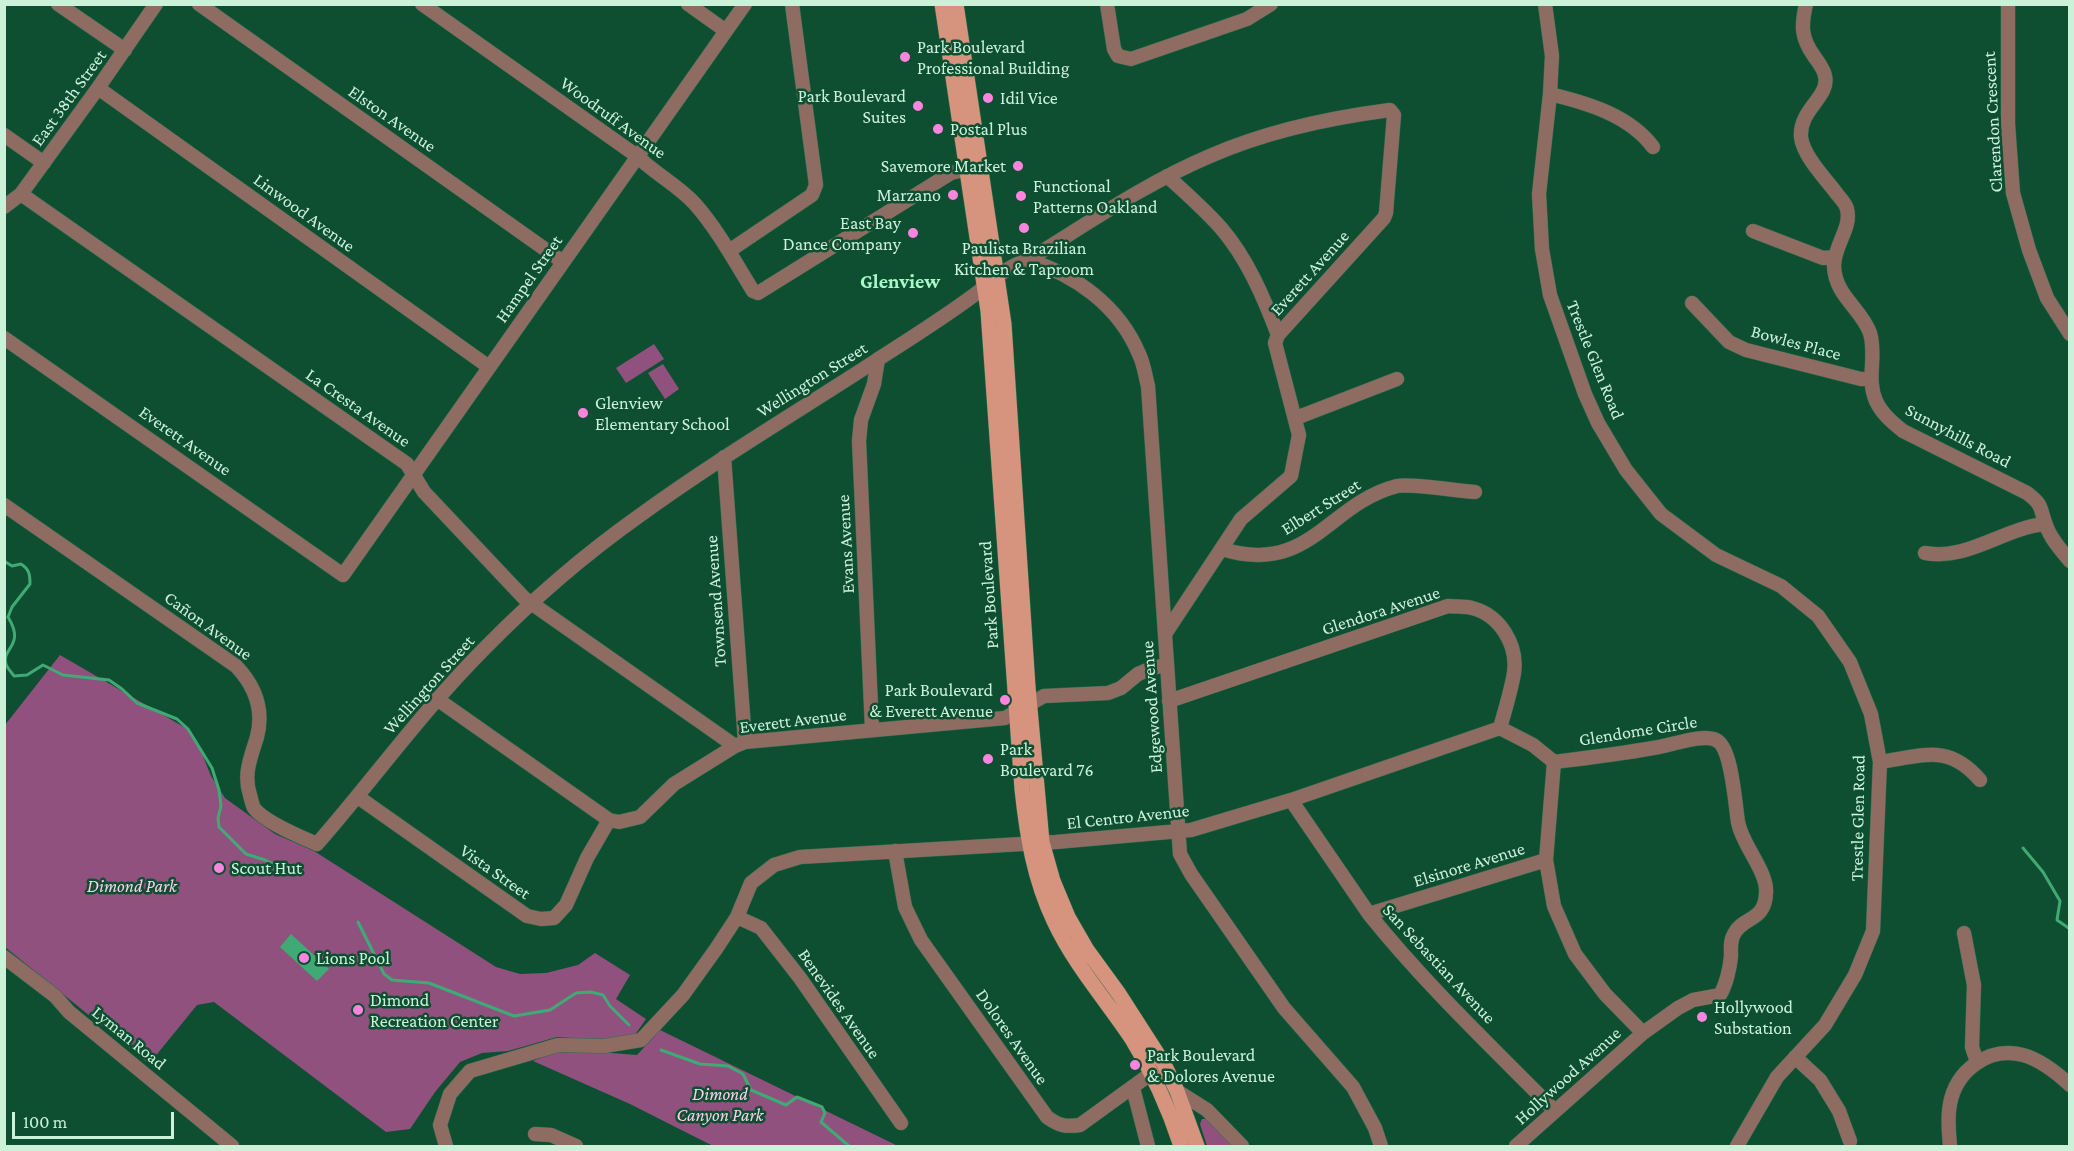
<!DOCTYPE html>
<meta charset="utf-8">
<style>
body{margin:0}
#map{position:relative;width:2074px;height:1151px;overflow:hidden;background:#0e4f31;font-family:"Crimson Pro",serif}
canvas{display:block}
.frame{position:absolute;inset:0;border:6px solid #cbf1d9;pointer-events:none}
.scale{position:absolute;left:12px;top:1112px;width:162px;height:27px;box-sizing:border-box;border:3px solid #cbf1d9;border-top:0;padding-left:8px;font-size:18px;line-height:21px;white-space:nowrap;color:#cbf1d9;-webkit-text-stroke:4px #0e4f31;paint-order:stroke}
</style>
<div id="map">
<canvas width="2074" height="1151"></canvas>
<div class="frame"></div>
<div class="scale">100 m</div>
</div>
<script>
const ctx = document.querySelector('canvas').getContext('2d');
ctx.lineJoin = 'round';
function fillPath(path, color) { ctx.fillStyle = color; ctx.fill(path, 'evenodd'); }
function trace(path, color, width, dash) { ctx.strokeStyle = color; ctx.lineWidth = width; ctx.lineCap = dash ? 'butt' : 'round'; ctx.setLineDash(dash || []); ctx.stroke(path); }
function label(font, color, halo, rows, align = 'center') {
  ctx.font = font + ' "Crimson Pro",serif'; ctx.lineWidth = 5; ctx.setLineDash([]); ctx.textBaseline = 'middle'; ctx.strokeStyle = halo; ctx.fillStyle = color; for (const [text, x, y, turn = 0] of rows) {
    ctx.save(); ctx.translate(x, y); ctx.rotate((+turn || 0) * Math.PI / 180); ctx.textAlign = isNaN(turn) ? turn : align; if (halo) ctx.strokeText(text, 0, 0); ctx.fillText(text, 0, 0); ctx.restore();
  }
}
const green = new Path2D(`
 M 654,344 L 664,359 L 626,383 L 616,368 Z
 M 663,364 L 679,389 L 665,399 L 648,373 Z
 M 60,655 L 189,730 L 201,751 L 211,776 L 225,798 L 275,834 L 314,851 L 496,967 L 520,974 L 546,973 L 578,965 L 595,953 L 630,975 L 616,999 L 646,1019 L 630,1042 L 557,1037 L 508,1051 L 482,1053 L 460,1062 L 435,1092 L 410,1129 L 386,1132 L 214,1002 L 197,1005 L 149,1064 L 5,947 L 5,725 Z
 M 660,1030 L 898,1146 L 713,1146 L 630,1104 L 533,1061 L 561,1049 L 637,1055 Z
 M 1202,1119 L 1208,1119 L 1234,1146 L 1207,1146 L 1200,1124 Z`);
const water = new Path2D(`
 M 291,934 L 329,969 L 317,981 L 280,947 Z`);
const stream = new Path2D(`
 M 4,561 L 12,566 L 21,564 C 29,569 30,574 30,584 L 12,607 L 8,617 C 26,646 1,648 6,664 C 7,668 12,673 14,676 L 27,675 L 43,665 L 63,675 L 109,680 L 122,689 L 137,703 L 177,719 L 188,729 L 212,768 L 219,790 L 221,806 L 218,818 L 219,827 L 246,854 L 265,860 L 287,870
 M 2023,848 L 2043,872 L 2060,901 L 2057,920 L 2070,929
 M 358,922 L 384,974 L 392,980 L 429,983 L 514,1016 L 550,1010 L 576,993 L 591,992 L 603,995 L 610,1006 L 629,1025
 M 661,1050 L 700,1064 L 728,1066 L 743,1074 L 751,1090 L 786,1105 L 797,1097 L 822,1107 L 825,1113 L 821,1122 L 849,1146`);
const minor = new Path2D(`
 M 58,4 L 125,50
 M 199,4 L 563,262
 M 422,4 L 637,156 C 655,174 678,185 695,204 C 718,230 735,262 753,291 L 758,293 L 951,173 L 977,167
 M 688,4 L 726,31
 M 1107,4 L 1114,49 L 1118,56 L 1131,59 L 1247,19 L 1271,4
 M 1545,4 L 1552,56 L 1550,94 L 1539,194 L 1542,249 L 1550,295 L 1585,394 L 1598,423 L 1626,470 L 1661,514 L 1716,555 L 1781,586 L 1818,616 L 1850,662 L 1871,714 L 1880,762 L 1873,931 L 1855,975 L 1825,1025 L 1777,1077 L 1737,1146
 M 1806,4 C 1801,26 1801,38 1814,56 C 1818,62 1824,69 1825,76 C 1830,97 1799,109 1801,137 C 1803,156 1826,179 1837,194 C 1841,199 1846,204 1847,209 C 1852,228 1834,245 1834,266 C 1835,296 1861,308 1870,333 C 1877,356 1866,379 1876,401 C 1882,414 1893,423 1903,431 L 2027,493 C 2044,506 2039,507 2046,525 C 2050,538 2061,550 2070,561
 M 2008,4 L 2008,124 L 2013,193 L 2029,250 L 2047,298 L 2070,334
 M 98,88 L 489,367
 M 1550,94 C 1587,103 1629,115 1653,147
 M 4,135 L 44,163
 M 1167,176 C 1186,193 1204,209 1221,228 C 1247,258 1264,298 1278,335
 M 21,194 L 407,464 L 424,492 L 524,598 L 735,746
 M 4,207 L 21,194 L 98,88 L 156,4
 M 1753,231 L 1823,258 L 1835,257
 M 729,251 L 812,195 L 816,185 L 792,4
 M 1028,260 C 1076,275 1119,306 1139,354 C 1144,364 1145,375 1148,386 L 1180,854 L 1191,874 L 1284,1008 L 1353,1087 L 1375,1128 L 1381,1146
 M 1692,303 L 1729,342 L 1746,350 L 1861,379 L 1871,379
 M 4,338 L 343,575 L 745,4
 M 1296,418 L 1397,379
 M 724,457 L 745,742
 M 4,505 L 236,666 C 255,686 264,710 257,737 C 251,757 243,774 250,795 C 251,798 252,805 254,808 C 264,822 301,837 317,844 C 373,780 423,710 484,649 C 531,601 584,555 639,516 C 716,460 797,412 877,360 C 908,340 940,320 970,298 C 990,284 1004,267 1028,260 C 1087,224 1146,183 1210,156 C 1267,131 1328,118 1390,110 L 1394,115 L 1386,213 L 1384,218 L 1278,335 L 1275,343 L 1299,435 L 1291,476 L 1241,519 L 1165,634
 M 1222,549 C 1310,576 1327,504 1397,486 C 1411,483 1458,491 1475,492
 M 1925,553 C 1967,561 2004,528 2045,524
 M 437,699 L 609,820 L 619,822 L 640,817 L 674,784 L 735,746 L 745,742 L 1005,718 L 1044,696 L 1108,693 L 1121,688 L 1138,674 L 1152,668 L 1166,665
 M 1169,701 L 1448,606 C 1456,607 1465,606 1472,608 C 1500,615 1518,645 1514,673 C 1511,691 1505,710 1500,728
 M 872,729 L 859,441 L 861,420 L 874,384 L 878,359
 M 1554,762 L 1546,860 L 1554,906 L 1575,954 L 1605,994 L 1643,1033
 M 1880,762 C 1923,756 1948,743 1980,780
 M 358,797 L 527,916 L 541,919 L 554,918 L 566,905 L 587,858 L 609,820
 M 1291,800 L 1369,914 C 1426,985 1492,1047 1555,1111
 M 895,851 L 905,907 L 921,940 L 1047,1117 C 1059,1126 1066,1127 1080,1125 L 1160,1067
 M 1369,914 L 1546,860
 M 737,917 L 761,928 L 800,978 L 901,1123
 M 1964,933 L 1974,985 L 1972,1047 L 1977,1062
 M 4,957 L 55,996 L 69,1012 L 232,1146
 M 1795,1057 L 1820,1080 L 1839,1111 L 1850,1141
 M 1133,1088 L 1148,1146
 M 1177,1091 L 1207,1110 L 1242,1146
 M 535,1134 L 551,1135 L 576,1146
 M 446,1146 L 440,1125 L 450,1094 L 470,1071 L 558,1045 L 604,1046 L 641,1040 L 683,995 L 716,949 L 737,917 L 751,883 L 774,865 L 800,857 L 1056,842 L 1191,830 L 1291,800 L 1500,728 L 1533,745 L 1554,762
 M 1516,1146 L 1643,1033 L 1678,1008 L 1693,1000 L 1720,995 C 1726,985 1730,968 1731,956 C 1731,947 1730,941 1734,934 C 1743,916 1765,922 1766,893 C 1768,872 1742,845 1738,822 C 1735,804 1732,747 1716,740 C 1702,733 1670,746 1653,748 C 1620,754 1587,758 1554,762
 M 1950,1146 C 1949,1132 1947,1119 1950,1104 C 1956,1071 1988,1046 2023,1055 C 2041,1060 2056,1072 2070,1085`);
const major = new Path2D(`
 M 942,4 L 988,311 L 1022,789 C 1027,836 1034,879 1054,921 C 1074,964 1106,1000 1132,1039 C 1153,1073 1169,1109 1181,1146
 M 956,4 L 1004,324 L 1028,687 L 1042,842 L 1053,881 L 1068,917 L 1087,950 L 1119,994 L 1164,1064 L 1177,1091 L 1197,1146`);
const markers = [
 [905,57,6,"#fe85df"],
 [988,98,6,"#fe85df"],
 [918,106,6,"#fe85df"],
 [938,129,6,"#fe85df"],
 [1018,166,6,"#fe85df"],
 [953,195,6,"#fe85df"],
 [1021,196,6,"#fe85df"],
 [1024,228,6,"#fe85df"],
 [913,233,6,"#fe85df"],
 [583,413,6,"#fe85df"],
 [1005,700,6,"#fe85df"],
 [988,759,6,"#fe85df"],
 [219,868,6,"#fe85df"],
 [304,958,6,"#fe85df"],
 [358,1010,6,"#fe85df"],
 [1702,1017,6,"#fe85df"],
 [1135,1065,6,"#fe85df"]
];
const poiNames = [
 ["Park Boulevard",917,47],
 ["Professional Building",917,68],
 ["Park Boulevard",906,96,"right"],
 ["Suites",906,117,"right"],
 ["Idil Vice",1000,98],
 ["Postal Plus",950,129],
 ["Savemore Market",1006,166,"right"],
 ["Functional",1033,186],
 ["Patterns Oakland",1033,207],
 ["Marzano",941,195,"right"],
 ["East Bay",901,223,"right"],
 ["Dance Company",901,244,"right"],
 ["Paulista Brazilian",1024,248,"center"],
 ["Kitchen & Taproom",1024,269,"center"],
 ["Glenview",595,403],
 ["Elementary School",595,424],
 ["Park Boulevard",993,690,"right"],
 ["& Everett Avenue",993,711,"right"],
 ["Park",1000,749],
 ["Boulevard 76",1000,770],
 ["Scout Hut",231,868],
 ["Lions Pool",316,958],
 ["Dimond",370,1000],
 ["Recreation Center",370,1021],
 ["Hollywood",1714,1007],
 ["Substation",1714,1028],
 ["Park Boulevard",1147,1055],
 ["& Dolores Avenue",1147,1076]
];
const streetNames = [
 ["East 38th Street",69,98,-54],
 ["Woodruff Avenue",613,118,36],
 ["Elston Avenue",392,119,35],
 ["Clarendon Crescent",1993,122,-93],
 ["Linwood Avenue",304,213,36],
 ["Everett Avenue",1310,273,-48],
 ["Hampel Street",529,279,-55],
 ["Bowles Place",1796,343,15],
 ["Trestle Glen Road",1595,360,68],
 ["Wellington Street",812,380,-32],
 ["La Cresta Avenue",358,408,35],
 ["Sunnyhills Road",1958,436,28],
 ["Everett Avenue",185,441,35],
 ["Elbert Street",1321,507,-32],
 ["Evans Avenue",846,544,-93],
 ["Park Boulevard",989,595,-94],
 ["Townsend Avenue",716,601,-94],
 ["Glendora Avenue",1381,611,-18],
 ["Cañon Avenue",208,626,36],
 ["Wellington Street",429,685,-48],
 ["Edgewood Avenue",1152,707,-94],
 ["Everett Avenue",793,721,-7],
 ["Glendome Circle",1638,731,-9],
 ["El Centro Avenue",1128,817,-6],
 ["Trestle Glen Road",1858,818,-89],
 ["Elsinore Avenue",1469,865,-17],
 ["Vista Street",495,872,35],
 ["San Sebastian Avenue",1439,964,47],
 ["Benevides Avenue",839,1004,55],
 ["Dolores Avenue",1012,1037,55],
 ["Lyman Road",129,1038,39],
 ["Hollywood Avenue",1568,1076,-42]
];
const parkNames = [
 ["Dimond Park",132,886],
 ["Dimond",720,1094],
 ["Canyon Park",720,1115]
];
const neighbourhoodNames = [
 ["Glenview",900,282]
];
fillPath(green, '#90517f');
fillPath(water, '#40aa75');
trace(stream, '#40aa75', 3);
trace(minor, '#306c4f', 15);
trace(major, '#306c4f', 16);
trace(minor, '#8e6c62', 14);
trace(major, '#d6937e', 15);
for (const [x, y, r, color] of markers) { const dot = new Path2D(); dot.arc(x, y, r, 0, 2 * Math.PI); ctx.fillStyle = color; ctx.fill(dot); trace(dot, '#0e4f31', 2); }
label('18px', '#cbf1d9', '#0e4f31', poiNames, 'left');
label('18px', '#cbf1d9', '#0e4f31', streetNames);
label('italic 18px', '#fcd0ee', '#0e4f31', parkNames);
label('bold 20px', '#a8f8c9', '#0e4f31', neighbourhoodNames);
</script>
